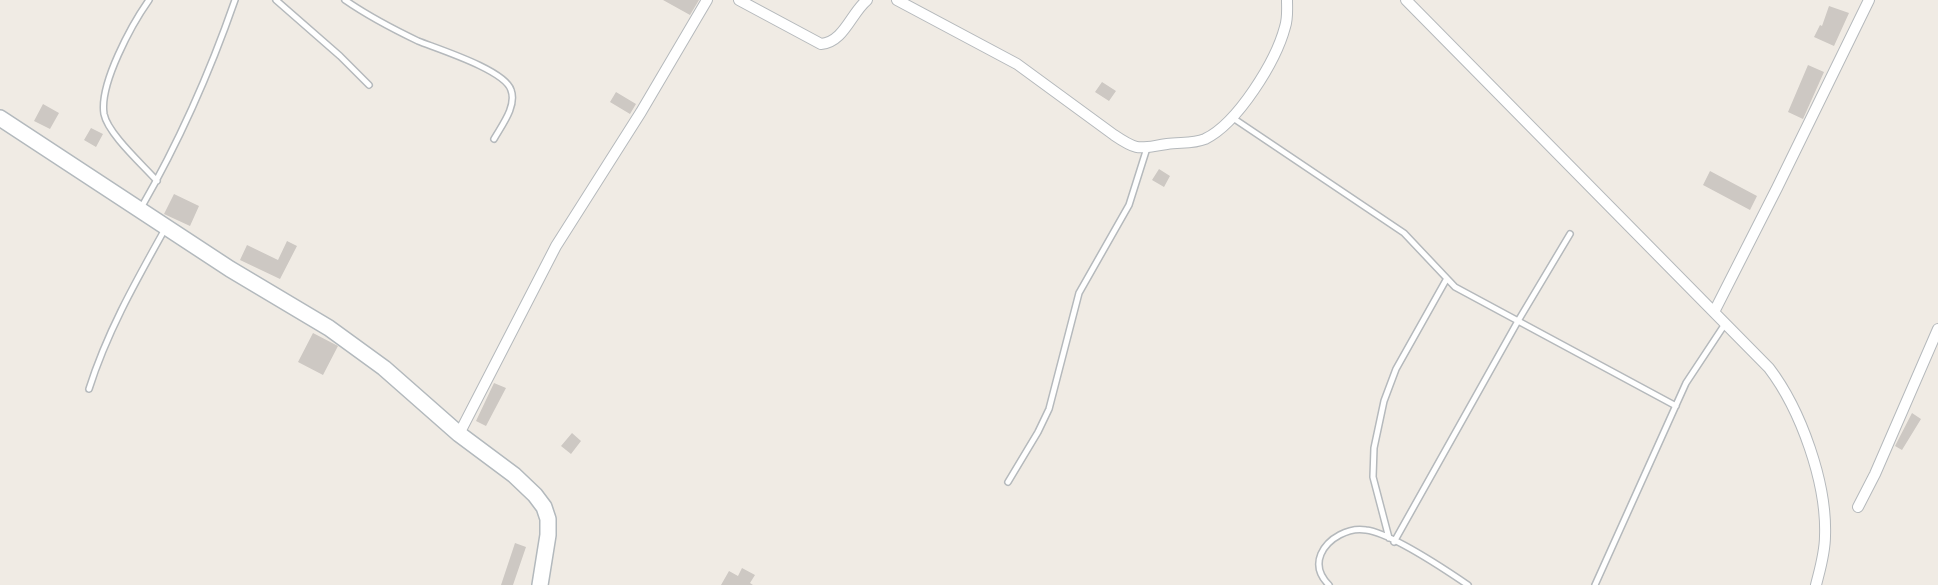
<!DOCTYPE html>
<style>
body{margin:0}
canvas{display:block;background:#f0ebe4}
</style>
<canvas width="1938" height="585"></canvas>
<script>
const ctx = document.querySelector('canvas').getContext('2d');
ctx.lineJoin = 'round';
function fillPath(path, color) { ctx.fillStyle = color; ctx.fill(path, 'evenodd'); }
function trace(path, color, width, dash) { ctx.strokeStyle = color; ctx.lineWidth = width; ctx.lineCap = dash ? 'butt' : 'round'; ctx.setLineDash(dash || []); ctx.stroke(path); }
const building = new Path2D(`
 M 663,0 L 699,0 L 690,15 Z
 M 1829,6 L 1849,13 L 1834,46 L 1814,37 L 1820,25 L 1822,26 Z
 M 1808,65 L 1824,72 L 1803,119 L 1788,112 Z
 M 1102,82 L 1116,91 L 1109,101 L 1095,92 Z
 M 616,92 L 636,104 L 630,114 L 610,102 Z
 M 43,104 L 59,113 L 50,129 L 34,121 Z
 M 91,128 L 103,134 L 96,147 L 84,140 Z
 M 1159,169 L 1170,176 L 1164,187 L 1152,180 Z
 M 1710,171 L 1757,196 L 1750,210 L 1703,185 Z
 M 174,194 L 199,206 L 190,226 L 164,214 Z
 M 287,241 L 297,246 L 280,279 L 240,260 L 247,245 L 278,260 Z
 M 313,333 L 338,346 L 323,375 L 298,362 Z
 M 494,383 L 506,388 L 486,426 L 476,421 Z
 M 1912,413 L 1921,419 L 1902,450 L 1895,446 Z
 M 572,433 L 581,441 L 571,454 L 561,446 Z
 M 515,543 L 526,547 L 513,585 L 501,585 Z
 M 742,568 L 755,575 L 750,583 L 753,585 L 721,585 L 729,571 L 738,576 Z`);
const lane = new Path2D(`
 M 149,0 C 132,24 99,84 104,114 C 108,134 143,165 157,181
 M 276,0 L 340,56 L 369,85
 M 345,0 C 368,16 393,29 418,41 C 438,49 505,70 511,90 C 517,106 502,125 494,139
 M 1233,118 L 1404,233 L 1455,287 L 1676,406
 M 141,208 C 179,142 210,72 235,0
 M 89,389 C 107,332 136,281 165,229
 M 1008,482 L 1038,432 L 1049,409 L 1079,293 L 1129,205 L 1147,148
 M 1389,538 L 1373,477 L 1374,448 L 1384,401 L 1396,369 L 1446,280
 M 1394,542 L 1518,321 L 1570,234
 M 1329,585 C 1320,576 1316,566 1321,554 C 1328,538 1349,527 1366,530 C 1390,533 1446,570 1468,585
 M 1595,585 L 1686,383 L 1725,324`);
const street = new Path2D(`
 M 739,0 L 821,44 C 844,42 851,13 867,0
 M 897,0 L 1017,64 L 1114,135 C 1139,152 1139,148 1167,144 C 1180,142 1193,144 1205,139 C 1238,123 1276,61 1285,27 C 1288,18 1287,9 1287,0
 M 1406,0 L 1769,368 C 1801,410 1827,483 1825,536 C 1825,553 1820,569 1816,585
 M 1714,312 L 1777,188 L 1869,0
 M 459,434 L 556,246 L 641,112 L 707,0
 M 1858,507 L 1875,474 L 1938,329`);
const secondary = new Path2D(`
 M 0,118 L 230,269 L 329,328 L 384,368 L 459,434 L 514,475 L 535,495 L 544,507 L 548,519 L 548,535 L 540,585`);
fillPath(building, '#cdc8c3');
trace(lane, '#b5b9bc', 8);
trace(street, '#b5b9bc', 12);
trace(secondary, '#b3b9bd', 18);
trace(lane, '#fff', 5);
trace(street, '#fff', 10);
trace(secondary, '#fff', 15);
</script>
